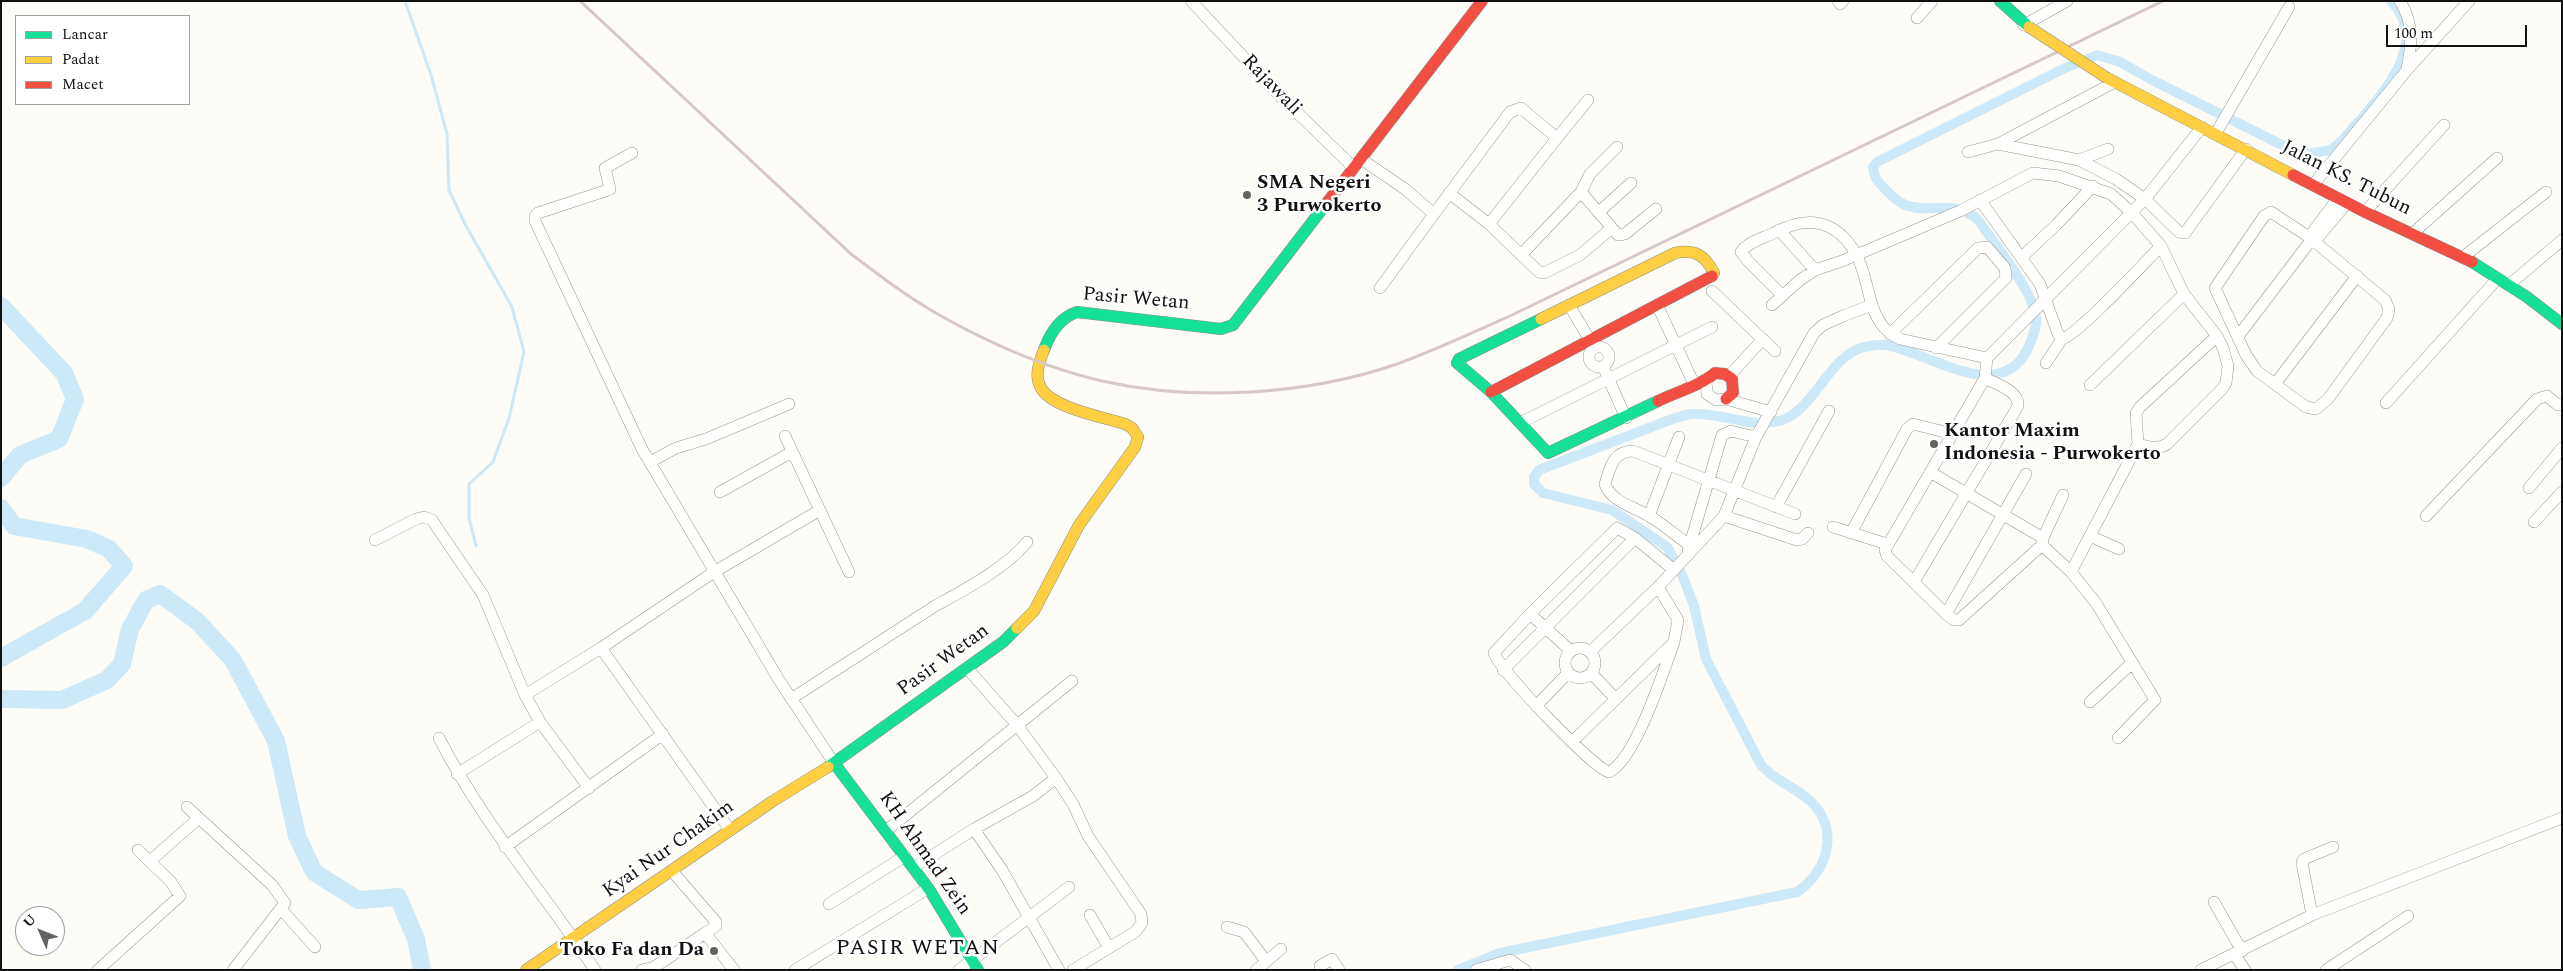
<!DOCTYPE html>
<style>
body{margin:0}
#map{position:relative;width:2563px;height:971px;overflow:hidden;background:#fdfcf7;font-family:Spectral,serif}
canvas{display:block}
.frame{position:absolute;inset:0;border:2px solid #111;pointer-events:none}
.legend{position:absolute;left:15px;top:15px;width:175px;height:90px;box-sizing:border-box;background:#fff;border:1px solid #a0a0a0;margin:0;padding:6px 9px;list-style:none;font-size:15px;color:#111}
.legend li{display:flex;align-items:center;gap:10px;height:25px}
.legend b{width:25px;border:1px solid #a0a0a0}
.north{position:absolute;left:15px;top:906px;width:50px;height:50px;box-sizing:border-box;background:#fff;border:1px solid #a0a0a0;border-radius:50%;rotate:314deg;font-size:14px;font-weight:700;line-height:20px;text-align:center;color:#111}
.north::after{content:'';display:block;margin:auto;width:18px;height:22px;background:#646362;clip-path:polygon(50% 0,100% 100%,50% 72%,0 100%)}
.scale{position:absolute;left:2386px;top:25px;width:141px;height:22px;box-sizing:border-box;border:2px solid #111;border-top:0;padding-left:6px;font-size:15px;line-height:18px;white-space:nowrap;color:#111;-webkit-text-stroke:4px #fff;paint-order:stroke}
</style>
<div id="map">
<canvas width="2563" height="971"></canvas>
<div class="frame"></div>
<ul class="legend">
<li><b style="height:6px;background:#16e098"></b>Lancar</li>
<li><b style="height:6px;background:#ffcf43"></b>Padat</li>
<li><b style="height:6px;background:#f24e42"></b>Macet</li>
</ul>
<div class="north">U</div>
<div class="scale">100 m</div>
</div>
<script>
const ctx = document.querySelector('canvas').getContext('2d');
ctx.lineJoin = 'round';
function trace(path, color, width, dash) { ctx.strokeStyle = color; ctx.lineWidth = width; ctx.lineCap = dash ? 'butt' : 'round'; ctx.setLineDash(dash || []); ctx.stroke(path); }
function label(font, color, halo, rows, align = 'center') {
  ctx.font = font + ' Spectral,serif'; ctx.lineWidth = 5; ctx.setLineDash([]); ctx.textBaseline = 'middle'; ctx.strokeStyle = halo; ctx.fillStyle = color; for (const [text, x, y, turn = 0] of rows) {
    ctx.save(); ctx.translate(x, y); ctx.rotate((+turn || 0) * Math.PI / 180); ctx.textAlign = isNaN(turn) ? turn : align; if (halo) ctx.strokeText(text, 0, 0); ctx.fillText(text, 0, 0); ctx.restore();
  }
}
const stream = new Path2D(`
 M 405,1 L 431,75 L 447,134 L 449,190 L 465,224 L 512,307 L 524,352 L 509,418 L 493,462 L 469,484 L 469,518 L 476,546`);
const canal = new Path2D(`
 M 1458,970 L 1500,953 L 1797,892 C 1831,869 1841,823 1804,796 C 1790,785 1773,779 1761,765 L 1706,659 L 1694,606 L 1681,572 L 1667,547 L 1612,510 L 1543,493 L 1534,484 L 1534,477 L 1539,470 L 1675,418 C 1681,417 1687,414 1693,414 C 1724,412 1756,432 1787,418 C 1816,404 1831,355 1864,347 C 1870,346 1880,344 1886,345 C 1926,351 1999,406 2027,350 C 2031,341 2036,332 2036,321 C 2037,295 1994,244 1979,221 C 1956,199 1938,212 1912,207 C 1900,205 1892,196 1884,188 C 1877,181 1874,177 1873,167 L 1877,162 L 2063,69 L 2097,55 L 2120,62 L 2152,80 L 2302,155 L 2331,150 L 2341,142 C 2370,107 2436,48 2391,1`);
const river = new Path2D(`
 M 1,306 L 64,373 L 75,399 L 59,439 L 20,455 L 1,478
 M 1,508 L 14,526 L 87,539 L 109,549 L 124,566 L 85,611 L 1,658
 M 1,699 L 62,700 L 107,680 L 122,664 L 130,629 L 146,600 L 160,594 L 197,621 L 233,660 L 276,741 L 297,836 L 314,872 L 358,900 L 398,897 L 416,939 L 422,970`);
const street = new Path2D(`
 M 1191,1 L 1281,97 L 1354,168
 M 1838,1 L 1840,4 L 1843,1
 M 2400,1 C 2414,24 2412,44 2407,69
 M 1917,18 L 1932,1
 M 2024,25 L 2067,1
 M 2216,133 L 2289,7
 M 1557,138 L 1588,100
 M 1998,144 L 2079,160 L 2108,149
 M 1968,152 L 1998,144 L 2115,82
 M 632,153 L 605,168 L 610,189 L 608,190 L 538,213 L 535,216 L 535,221 L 642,449 L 779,680 L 834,763
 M 1361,159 L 1405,189 L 1434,214 L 1510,112 L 1521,108 L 1557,138 L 1489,224
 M 2079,160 L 2116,179 L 2145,199 L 2179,232 L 2185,233 L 2246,149
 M 2313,185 L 2407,70 L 2469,1
 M 1449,193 L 1489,224 L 1539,272 L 1544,273 L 1580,255 L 1612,228 L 1581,192 L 1590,174 L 1617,147
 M 1980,200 L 2040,284 L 2058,334 L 2062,339
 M 1599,212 L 1631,183
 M 2271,212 L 2309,237 L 2385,300 L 2389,309 L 2387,318 L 2328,399 L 2316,409 L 2306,407 L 2257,371 L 2246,355 L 2215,288 L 2264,216 Z
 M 2365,212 L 2444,125
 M 1612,228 L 1618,235 L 1625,234 L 1656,209
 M 1779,230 L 1815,270
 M 2412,234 L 2497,158
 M 2309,237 L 2338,198
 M 2315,241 L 2347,203
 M 1521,255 L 1581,192
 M 2022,257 L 2056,225 L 2093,186
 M 2463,257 L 2546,192
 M 2509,285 L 2562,240
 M 1380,288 L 1434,214
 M 1712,291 L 1775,351
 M 1782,295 L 1748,261 L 1741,252 C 1747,242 1764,238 1774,233 C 1807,215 1836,219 1856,254 C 1864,268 1867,289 1872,305
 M 1569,305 L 1594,347
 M 1772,305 L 1800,280 L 1815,270 L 1842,261 L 1960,211 L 2033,173 L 2059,176 L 2111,194 L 2132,213 L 2161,246 L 2184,294 L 2217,336 L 2223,348 L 2228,366 L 2226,383 L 2222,389 L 2167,444 C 2157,450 2149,447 2138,444
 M 1658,307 L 1694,384
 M 1890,334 L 1978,248 L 1987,247 L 2005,268 L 2006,278 L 1936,348
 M 2239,335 L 2312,239
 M1589 357a10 10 0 1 1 20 0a10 10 0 1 1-20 0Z
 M 2046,363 L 2062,339 C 2079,334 2144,263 2161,246
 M 1605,371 L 1626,418
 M 1729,376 L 1763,339
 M 1706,381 L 1707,394 L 1716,400 L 1726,399 L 1771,412
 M 2275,384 L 2357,276
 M 2090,385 L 2184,294
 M 2386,403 L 2498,278
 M 1520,423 L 1712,327
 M 785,436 L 849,572
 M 650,462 L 676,448 L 706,439 L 789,404
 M 1930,472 L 2043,538 L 2042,545 L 2071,572 L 2096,603 L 2155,700 L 2118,738
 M 2529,488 L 2562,448
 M 720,492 L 792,452
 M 1776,507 L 1829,411
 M 1649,516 L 1679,437
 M 1724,516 L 1797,540 L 1802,539 L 1808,533
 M 2426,516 L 2537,399 L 2547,396 L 2558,405 L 2562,404
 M 2534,522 L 2562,492
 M 1833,527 L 1887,544
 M 1851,533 L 1907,429 L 1913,424 L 1953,434
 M 2090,536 L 2119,549
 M 2043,538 L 2063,495
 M 375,540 L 416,519 L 424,517 L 432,520 L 483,595 L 525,695
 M 1688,544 C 1675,535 1663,524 1649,516 C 1635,507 1611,502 1605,484 C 1610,468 1613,451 1633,451 L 1795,514
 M 2042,545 L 1959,620 L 1954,620 L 1946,614 L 1887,556 L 1885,550 L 1985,378 L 1987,358 L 2145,199 L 2202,127
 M 1688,551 L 1722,435 L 1731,431 L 1756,437
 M 1674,570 L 1635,538 L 1617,528 L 1530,614 L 1494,653 C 1501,672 1592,767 1609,772 C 1635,761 1664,670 1674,642
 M 2071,572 L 2138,444 L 2136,413 L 2140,407 L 2217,336
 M 1914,582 L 2018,406 C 2019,390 1997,385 1985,378
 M 1530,614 L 1571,651
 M 1946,614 L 2026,474
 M 601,648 L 730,830
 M1565 663a15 15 0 1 1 30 0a15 15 0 1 1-30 0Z
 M 1590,652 L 1658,587 L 1724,516 L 1756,437 L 1814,333 L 1823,325 L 1843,316 L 1872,305 C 1878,322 1884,331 1900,339 L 1987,358
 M 967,668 L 1017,725 L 1056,778 L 1073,804 L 1088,836 L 1141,914 L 1142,923 L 1135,932 L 1073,970
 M 1503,670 L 1635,538
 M 1591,673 L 1615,698
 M 791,699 L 935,606 C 964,590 1006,568 1027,542
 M 2090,702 L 2131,664
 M 1536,706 L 1568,673
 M 540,722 L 589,788
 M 439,738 C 482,822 543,892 595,970
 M 1573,741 L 1674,642 L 1678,620 L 1658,587
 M 457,774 L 540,722 L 525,695 L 601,648 L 714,572 L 820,510
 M 187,807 L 272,885 L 285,903 L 233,970
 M 974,829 L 1002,870 L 1059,970
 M 887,830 L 1072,681
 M 505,847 L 663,734
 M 150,861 L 199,818
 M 913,868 L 974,829 L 1033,796 L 1056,778
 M 672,871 L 716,922 L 716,926 L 705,933 L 734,970
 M 2214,902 L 2242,951
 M 829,904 L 905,856
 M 281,909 L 315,947
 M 1090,915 L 1109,948
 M 2312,915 L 2302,863 L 2304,859 L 2333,847
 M 1227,927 L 1244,932 L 1266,961
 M 2234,954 L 2245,970
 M 1320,966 L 1332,959 L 1339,970
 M 98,970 L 180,896 L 171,882 L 138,850
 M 642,970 L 652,968 L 664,961 L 705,933
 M 795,970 L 927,889
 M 959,970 L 1069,887
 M 1256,970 L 1281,949
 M 1476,970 L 1510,960 L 1525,970
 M 2201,970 L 2312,915 L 2562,818
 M 2326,970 L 2408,916`);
const fast = new Path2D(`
 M 2000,1 L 2029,27
 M 2472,262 L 2527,297 L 2562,324
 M 1541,319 L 1459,359 L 1457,363 L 1491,392 L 1548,453 L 1658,401
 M 1044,350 C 1050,333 1059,318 1077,312 L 1221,329 L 1233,325 L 1326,204
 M 834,763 L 929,889 L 978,970
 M 828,767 L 1003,642 L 1017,628`);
const slow = new Path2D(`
 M 2107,78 L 2293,175
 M 1541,319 L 1675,253 C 1695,249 1705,255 1714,273 L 1712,276
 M 1017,628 L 1034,611 L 1079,525 L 1135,447 L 1138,437 L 1132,428 L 1125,424 C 1103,417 1052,408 1041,388 C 1034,376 1039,362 1044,350
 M 526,970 L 773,801 L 828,767`);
const jam = new Path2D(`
 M 2293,175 L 2365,212 L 2472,262
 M 1326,204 L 1482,1
 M 1491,392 L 1712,276
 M 1658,401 C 1676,392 1700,386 1715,373 L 1725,374 L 1732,379 L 1733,393 L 1726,399`);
const rail = new Path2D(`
 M 580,1 L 851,254 C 880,276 909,298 941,316 C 991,344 1046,368 1102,381 C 1195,402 1307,395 1397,364 C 1436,350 1474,332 1512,315 L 2163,1`);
const slowBridge = new Path2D(`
 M 2029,27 L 2107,78`);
const markers = [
 [1247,195,5,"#646362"],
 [1934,444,5,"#646362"],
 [714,951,5,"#646362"]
];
const streetNames = [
 ["Rajawali",1271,86,46],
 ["Jalan KS. Tubun",2346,179,27],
 ["Pasir Wetan",1136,300,5],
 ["Pasir Wetan",944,661,-36],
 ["Kyai Nur Chakim",669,850,-35],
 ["KH Ahmad Zein",924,854,55]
];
const poiNames = [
 ["SMA Negeri",1257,184],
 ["3 Purwokerto",1257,207],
 ["Kantor Maxim",1944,432],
 ["Indonesia - Purwokerto",1944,455],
 ["Toko Fa dan Da",704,951,"right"]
];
const quarterNames = [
 ["PASIR WETAN",918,950]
];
trace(stream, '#cde8f7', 3);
trace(canal, '#cde8f7', 10);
trace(river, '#cde8f7', 18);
trace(street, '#979795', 12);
trace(fast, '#8e8d8b', 12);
trace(slow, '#8e8d8b', 12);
trace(jam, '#8e8d8b', 12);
trace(street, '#fffffe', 11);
trace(fast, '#16e098', 11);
trace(slow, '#ffcf43', 11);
trace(jam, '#f24e42', 11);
trace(rail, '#d9c6c7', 3);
trace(slowBridge, '#8e8d8b', 12, []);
trace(slowBridge, '#ffcf43', 11);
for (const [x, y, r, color] of markers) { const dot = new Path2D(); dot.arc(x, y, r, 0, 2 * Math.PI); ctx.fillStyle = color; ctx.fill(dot); trace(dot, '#fff', 2); }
label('20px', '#111', '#fff', streetNames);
label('bold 20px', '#111', '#fff', poiNames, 'left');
ctx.letterSpacing = '1px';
label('22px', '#111', '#fff', quarterNames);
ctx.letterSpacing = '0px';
</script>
